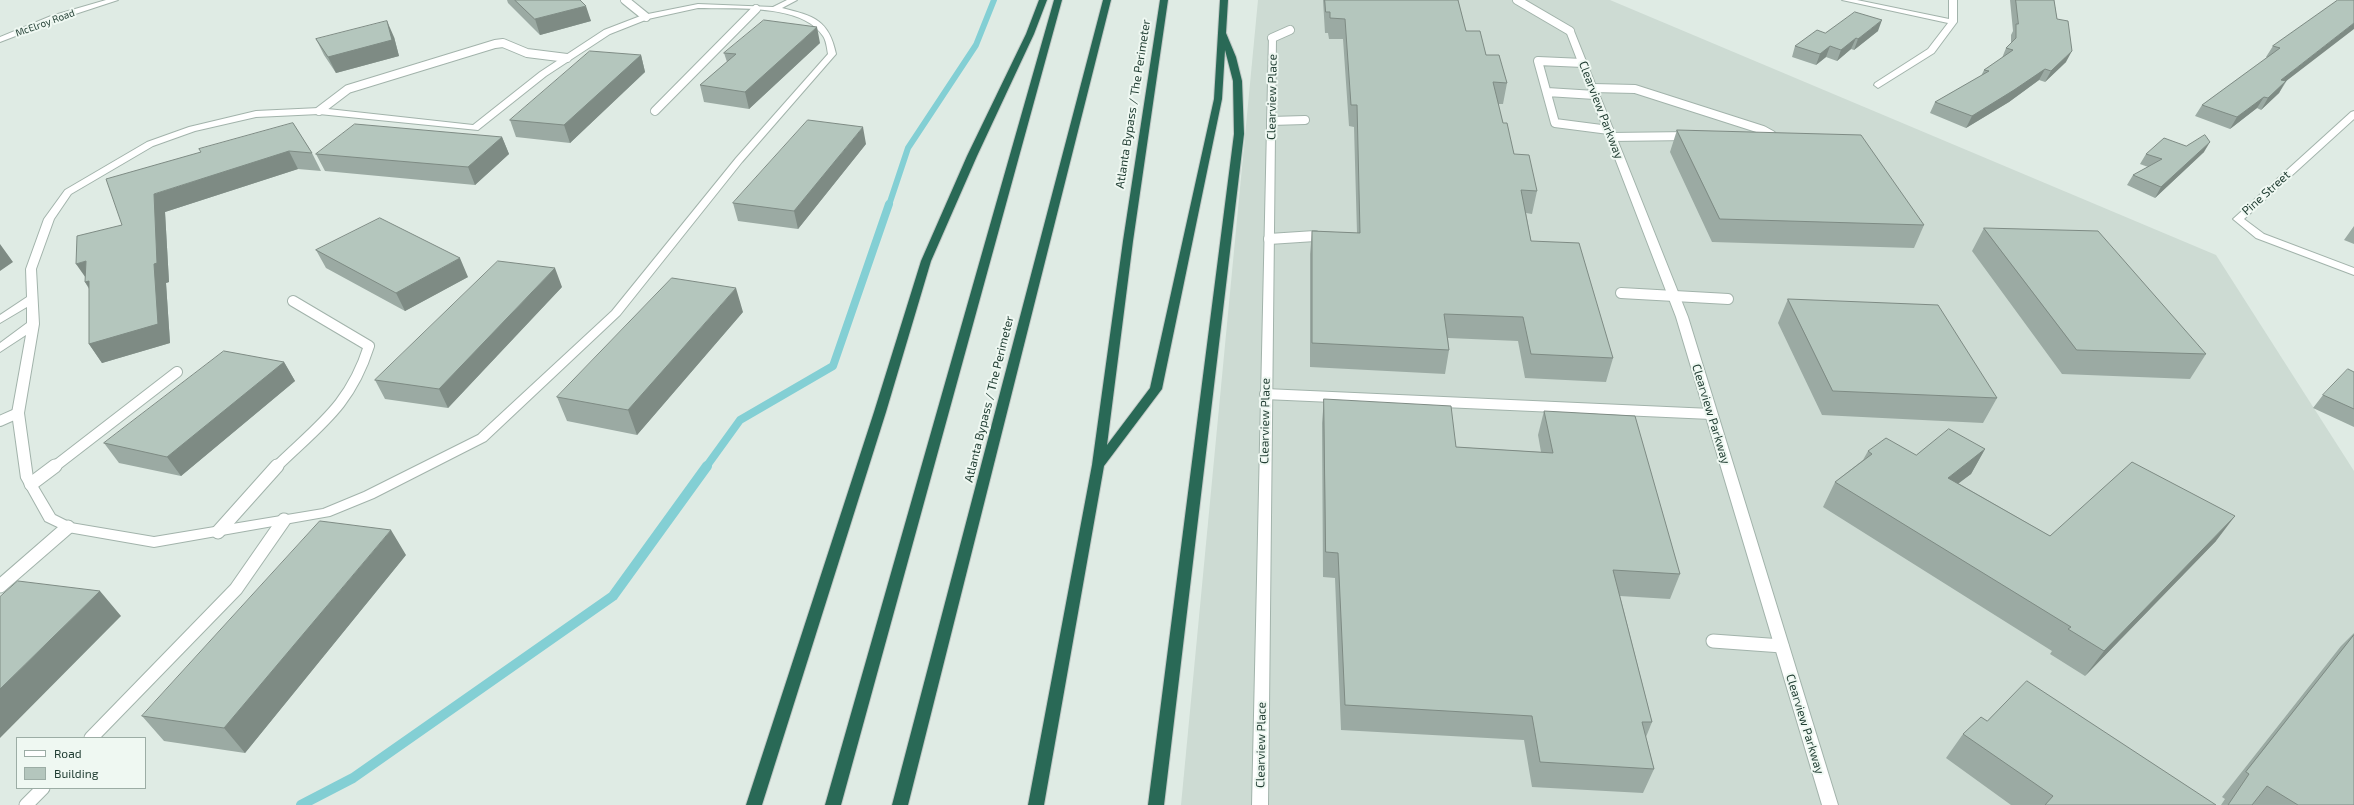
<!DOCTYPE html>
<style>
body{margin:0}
#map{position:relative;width:2354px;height:805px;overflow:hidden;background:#dfebe4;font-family:"Exo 2",sans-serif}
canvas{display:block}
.legend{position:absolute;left:16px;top:737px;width:130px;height:52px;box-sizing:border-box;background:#eff8f2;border:1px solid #9cada5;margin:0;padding:5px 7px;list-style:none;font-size:12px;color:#1f3c31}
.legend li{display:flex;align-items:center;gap:8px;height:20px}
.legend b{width:20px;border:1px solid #9cada5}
</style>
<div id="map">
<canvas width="2354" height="805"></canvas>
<ul class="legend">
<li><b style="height:5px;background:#fff"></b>Road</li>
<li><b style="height:11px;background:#b4c6bd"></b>Building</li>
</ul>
</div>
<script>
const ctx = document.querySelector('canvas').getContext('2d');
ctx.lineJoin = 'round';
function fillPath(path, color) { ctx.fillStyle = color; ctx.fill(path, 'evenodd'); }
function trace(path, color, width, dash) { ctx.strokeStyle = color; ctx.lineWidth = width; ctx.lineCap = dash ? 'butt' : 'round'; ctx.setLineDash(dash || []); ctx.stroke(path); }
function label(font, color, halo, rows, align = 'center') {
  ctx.font = font + ' "Exo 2",sans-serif'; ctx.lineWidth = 4; ctx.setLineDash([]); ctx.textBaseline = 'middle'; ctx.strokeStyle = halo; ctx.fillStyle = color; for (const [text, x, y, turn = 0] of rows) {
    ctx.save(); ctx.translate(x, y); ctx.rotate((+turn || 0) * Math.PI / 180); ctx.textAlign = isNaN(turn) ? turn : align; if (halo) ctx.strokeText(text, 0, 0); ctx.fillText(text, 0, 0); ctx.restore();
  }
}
const built = new Path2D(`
 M 1258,0 L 1610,0 L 2216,255 L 2354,471 L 2354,805 L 1181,805 Z`);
const streamFar2 = new Path2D(`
 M 889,205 L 908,148 L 976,45 L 994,0`);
const streamFar1 = new Path2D(`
 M 706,467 L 740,420 L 833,366 L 889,204`);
const stream = new Path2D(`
 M 301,805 L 353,778 L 613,596 L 707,466`);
const laneFar2 = new Path2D(`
 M 625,0 L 646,17
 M 1517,0 L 1570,31
 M 1272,38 L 1290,30
 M 1583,63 L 1538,61 L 1555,123 L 1609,130
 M 1593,88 L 1635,89 L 1763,130 L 1772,135 L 1769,138 L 1764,138
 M 1547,92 L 1595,95
 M 319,111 L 348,89 L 495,44 L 503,43 L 527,53 L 567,58
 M 655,111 L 756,9
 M 1271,121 L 1305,120
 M 1611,137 L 1689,136`);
const laneFar1 = new Path2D(`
 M 1269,239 L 1315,236
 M 1621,293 L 1728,299
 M 1265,394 L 1711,414
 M 0,421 L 18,413
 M 54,467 L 177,372
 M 276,467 C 319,425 350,406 369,346 L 293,301`);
const lane = new Path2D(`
 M 31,484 L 55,466
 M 218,532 L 277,466
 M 0,586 L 68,527
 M 1713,641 L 1782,646
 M 91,738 L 236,589 L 284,520
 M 26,805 L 43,788`);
const street = new Path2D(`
 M 106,0 L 118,0 L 57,20 L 0,42 L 0,37 L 51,16 Z
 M 787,0 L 797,0 L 782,8 C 814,16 829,20 836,54 L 742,162 L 620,315 L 486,441 L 374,498 L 330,516 L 154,547 L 68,532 L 45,521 L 21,478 L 12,413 L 26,335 L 0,352 L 0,343 L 27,323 L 27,307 L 0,323 L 0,315 L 27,297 L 26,269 L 44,219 L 65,190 L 147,142 L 189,127 L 256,111 L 319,108 L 473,125 L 540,72 L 604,30 L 643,15 L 698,4 L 773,7 ZM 698,8 C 733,9 802,3 823,36 C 826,40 827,48 828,54 L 736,158 L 612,311 L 478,435 L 364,492 L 323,509 L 154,537 L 71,523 L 55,515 L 33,478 L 24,413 L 39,324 L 36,269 L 54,219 L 71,194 L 153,146 L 195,131 L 256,117 L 319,114 L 478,130 L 546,76 L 610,34 L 648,19 Z
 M 1842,0 L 1857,0 L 1949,19 L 1949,0 L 1957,0 L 1957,22 L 1934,53 L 1878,88 L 1874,85 L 1875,83 L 1928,49 L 1948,23 Z
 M 1567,29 L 1574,31 L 1688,317 L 1838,805 L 1822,805 L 1676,317 L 1566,31 Z
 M 1269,36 L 1276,38 L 1268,805 L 1252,805 Z
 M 2354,111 L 2354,119 L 2244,219 L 2264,234 L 2354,268 L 2354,275 L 2256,238 L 2233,219 L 2351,112 Z`);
const highway = new Path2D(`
 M 1039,0 L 1047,0 L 1034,34 L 977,156 L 931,261 L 886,412 L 762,805 L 746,805 L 874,412 L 921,261 L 967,156 L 1026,34 Z
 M 1054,0 L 1062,0 L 841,805 L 825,805 Z
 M 1103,0 L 1111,0 L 908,805 L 892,805 Z
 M 1160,0 L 1168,0 L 1133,241 L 1107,445 L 1150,388 L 1214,99 L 1220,0 L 1228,0 L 1226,33 L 1236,57 L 1242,81 L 1244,134 L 1164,805 L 1148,805 L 1234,134 L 1233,81 L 1225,50 L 1222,99 L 1162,389 L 1104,466 L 1044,805 L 1028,805 L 1092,465 L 1123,241 Z`);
const wall = new Path2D(`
 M 507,0 L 580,0 L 591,21 L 540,35 L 508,3 Z
 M 1323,0 L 1458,0 L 1466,31 L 1486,55 L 1507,83 L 1503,104 L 1498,104 L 1503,123 L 1514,154 L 1537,191 L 1532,214 L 1526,213 L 1531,241 L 1613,358 L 1606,382 L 1525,378 L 1518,341 L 1448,338 L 1449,350 L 1445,374 L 1310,367 L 1310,254 L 1312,231 L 1357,233 L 1354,127 L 1349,126 L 1343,39 L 1329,39 L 1328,33 L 1325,33 Z
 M 2010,0 L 2054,0 L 2057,19 L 2066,62 L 2045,82 L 2039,80 L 2009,102 L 1966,128 L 1930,113 L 1935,102 L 1981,76 L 1984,70 L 2002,58 L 2006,48 L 2011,43 L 2011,35 L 2013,31 Z
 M 2338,0 L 2279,93 L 2261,110 L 2257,108 L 2230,129 L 2195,116 L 2202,105 L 2267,58 L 2266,57 L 2273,46 Z
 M 1878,31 L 1854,50 L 1851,49 L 1837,61 L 1826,57 L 1816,65 L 1792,57 L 1795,46 L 1825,33 Z
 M 394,37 L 399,56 L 336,73 L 324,55 L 316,39 Z
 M 820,43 L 749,109 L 704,102 L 700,85 L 727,62 L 724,53 Z
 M 641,55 L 645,72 L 570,143 L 516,137 L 510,120 Z
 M 293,123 L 312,153 L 321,171 L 298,169 L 165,212 L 169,282 L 166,283 L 170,343 L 102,363 L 89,344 L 89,289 L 85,282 L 122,225 Z
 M 1677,130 L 1924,225 L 1914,248 L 1712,242 L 1670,152 Z
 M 502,137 L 509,154 L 475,185 L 325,171 L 316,154 Z
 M 866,144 L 798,229 L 738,221 L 733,203 Z
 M 2204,152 L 2155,198 L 2127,185 L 2133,175 L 2148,167 L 2140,164 L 2146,154 Z
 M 2354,226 L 2354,244 L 2344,240 Z
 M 1984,228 L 2206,354 L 2190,379 L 2062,374 L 1972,251 Z
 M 316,250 L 468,277 L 405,311 L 326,268 Z
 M 562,287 L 448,408 L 385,399 L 375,380 Z
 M 1788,299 L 1997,398 L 1983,423 L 1822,415 L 1778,323 Z
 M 743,312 L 637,435 L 567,421 L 557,397 Z
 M 284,362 L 295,381 L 181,476 L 119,463 L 104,443 Z
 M 2354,372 L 2354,427 L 2313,408 L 2323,395 Z
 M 1324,399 L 1456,447 L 1541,452 L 1538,435 L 1544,411 L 1680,574 L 1670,599 L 1620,596 L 1652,722 L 1646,737 L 1654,769 L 1643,793 L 1532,787 L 1524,740 L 1341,730 L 1335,578 L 1323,577 L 1322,423 Z
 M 1985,449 L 1971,474 L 1958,483 L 2050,536 L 2216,541 L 2085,676 L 2050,654 L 2052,651 L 1823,507 L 1835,482 L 1863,460 L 1868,451 L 1916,455 Z
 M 406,555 L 245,753 L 164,741 L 142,716 Z
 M 2354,633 L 2354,805 L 2221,805 L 2225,799 L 2222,797 L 2341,646 Z
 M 1987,721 L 2216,805 L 2011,805 L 1946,758 L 1963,734 Z`);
const shadedWall = new Path2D(`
 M 586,6 L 591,21 L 540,35 L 535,19 Z
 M 1882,20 L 1878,31 L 1854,50 L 1858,39 Z
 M 387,21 L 394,37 L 399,56 L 336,73 L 328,57 Z
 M 2354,23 L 2354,29 L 2285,82 L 2279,93 L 2261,110 L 2268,98 L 2281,80 Z
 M 817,27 L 820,43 L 749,109 L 745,92 Z
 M 1856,38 L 1851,49 L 1837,61 L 1841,50 Z
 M 1830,46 L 1826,57 L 1816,65 L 1820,54 Z
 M 2072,51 L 2066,62 L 2045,82 L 2051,71 Z
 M 641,55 L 645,72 L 570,143 L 564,125 Z
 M 2045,69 L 2039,80 L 2009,102 L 1966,128 L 1972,116 Z
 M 2264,97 L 2257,108 L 2230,129 L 2237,117 Z
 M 863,127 L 866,144 L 798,229 L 794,211 Z
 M 502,137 L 509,154 L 475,185 L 468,167 Z
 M 2210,142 L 2204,152 L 2155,198 L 2161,187 Z
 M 289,151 L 298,169 L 165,212 L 169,282 L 166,283 L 170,343 L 102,363 L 89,344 L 154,264 L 154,194 Z
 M 0,244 L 13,262 L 0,271 Z
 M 460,258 L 468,277 L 405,311 L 396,293 Z
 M 86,261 L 98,301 L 85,282 L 88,281 L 76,264 Z
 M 555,268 L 562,287 L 448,408 L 439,389 Z
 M 736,288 L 743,312 L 637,435 L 628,410 Z
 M 284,362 L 295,381 L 181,476 L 167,457 Z
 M 1985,449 L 1971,474 L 1934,502 L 1948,478 Z
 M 2235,516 L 2216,541 L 2085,676 L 2104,651 Z
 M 391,530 L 406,555 L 245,753 L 224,728 Z
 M 100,591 L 121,616 L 0,738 L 0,689 Z`);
const building = new Path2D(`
 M 515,0 L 580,0 L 586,6 L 535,19 Z
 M 1325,0 L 1458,0 L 1466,31 L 1480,31 L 1486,55 L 1499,55 L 1507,83 L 1493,82 L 1503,123 L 1507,123 L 1514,154 L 1529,155 L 1537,191 L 1521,190 L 1531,241 L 1579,243 L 1613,358 L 1531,354 L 1523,317 L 1444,314 L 1449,350 L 1312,343 L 1312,231 L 1360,233 L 1357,105 L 1351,105 L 1345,19 L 1330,18 L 1330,12 L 1326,12 Z
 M 2016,0 L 2054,0 L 2057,19 L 2068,21 L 2072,51 L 2051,71 L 2045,69 L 2014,90 L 1972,116 L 1935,102 L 1989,71 L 1984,70 L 2013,50 L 2006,48 L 2016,38 L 2016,24 L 2018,24 Z
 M 2338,0 L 2354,0 L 2354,23 L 2281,80 L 2286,81 L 2268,98 L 2264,97 L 2237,117 L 2202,105 L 2280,48 L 2273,46 Z
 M 1855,12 L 1882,20 L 1858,39 L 1856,38 L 1841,50 L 1830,46 L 1820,54 L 1795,46 L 1817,30 L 1825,33 Z
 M 764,20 L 817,27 L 745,92 L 700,85 L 736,54 L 724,53 Z
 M 387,21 L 392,40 L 328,57 L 316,39 Z
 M 590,51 L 641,55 L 564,125 L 510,120 Z
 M 808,120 L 863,127 L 794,211 L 733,203 Z
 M 293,123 L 312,153 L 289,151 L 154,194 L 157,263 L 154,264 L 158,324 L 89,344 L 89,281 L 85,282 L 86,261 L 76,264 L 77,236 L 122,225 L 106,179 L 201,152 L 199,149 Z
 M 355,124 L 502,137 L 468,167 L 316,154 Z
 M 1677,130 L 1861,135 L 1924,225 L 1720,219 Z
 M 2205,135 L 2210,142 L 2161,187 L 2133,175 L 2162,159 L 2146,154 L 2164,138 L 2186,146 Z
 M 380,218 L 460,258 L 396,293 L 316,250 Z
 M 1984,228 L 2098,231 L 2206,354 L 2077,350 Z
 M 498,261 L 555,268 L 439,389 L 375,380 Z
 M 672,278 L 736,288 L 628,410 L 557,397 Z
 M 1788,299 L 1938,305 L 1997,398 L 1833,391 Z
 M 224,351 L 284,362 L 167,457 L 104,443 Z
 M 2348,369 L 2354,372 L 2354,409 L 2323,395 Z
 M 1324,399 L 1451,406 L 1456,447 L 1553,453 L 1544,411 L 1635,416 L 1680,574 L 1613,570 L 1652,722 L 1642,722 L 1654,769 L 1540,762 L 1532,716 L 1345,705 L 1338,553 L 1326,552 Z
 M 1949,429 L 1985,449 L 1948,478 L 2050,536 L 2132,462 L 2235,516 L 2104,651 L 2068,629 L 2071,627 L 1835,482 L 1872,454 L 1868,451 L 1886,438 L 1916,455 Z
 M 320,521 L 391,530 L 224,728 L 142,716 Z
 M 18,581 L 100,591 L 0,689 L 0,597 Z
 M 2354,635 L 2354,805 L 2298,805 L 2267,786 L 2252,805 L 2228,805 L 2249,774 L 2246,772 Z
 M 2027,681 L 2216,805 L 2045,805 L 2053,796 L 1963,734 L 1981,717 L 1987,721 Z`);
const farStreetnames = [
 ["McElroy Road",45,23,-20]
];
const streetNames = [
 ["Clearview Place",1272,97,-89],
 ["Atlanta Bypass / The Perimeter",1133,104,-81],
 ["Clearview Parkway",1601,110,69],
 ["Pine Street",2266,193,-42],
 ["Atlanta Bypass / The Perimeter",989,399,-76],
 ["Clearview Parkway",1711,414,73],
 ["Clearview Place",1265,421,-89],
 ["Clearview Parkway",1805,724,73],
 ["Clearview Place",1261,745,-89]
];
fillPath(built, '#cddbd3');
trace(streamFar2, '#83cfd4', 6);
trace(streamFar1, '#83cfd4', 8);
trace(stream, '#83cfd4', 10);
trace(laneFar2, '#a2b3ab', 10);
trace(laneFar1, '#a2b3ab', 12);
trace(lane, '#a2b3ab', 15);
trace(street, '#a2b3ab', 2);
trace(highway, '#c0c8c5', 2);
trace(laneFar2, '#fff', 8);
trace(laneFar1, '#fff', 10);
trace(lane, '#fff', 13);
fillPath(street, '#fff');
fillPath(highway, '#296956');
fillPath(wall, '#9baaa3');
fillPath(shadedWall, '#7e8b84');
fillPath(building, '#b4c6bd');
trace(building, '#7e8b84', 1);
label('10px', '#1f3c31', '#eff8f2', farStreetnames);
label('12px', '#1f3c31', '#eff8f2', streetNames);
</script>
